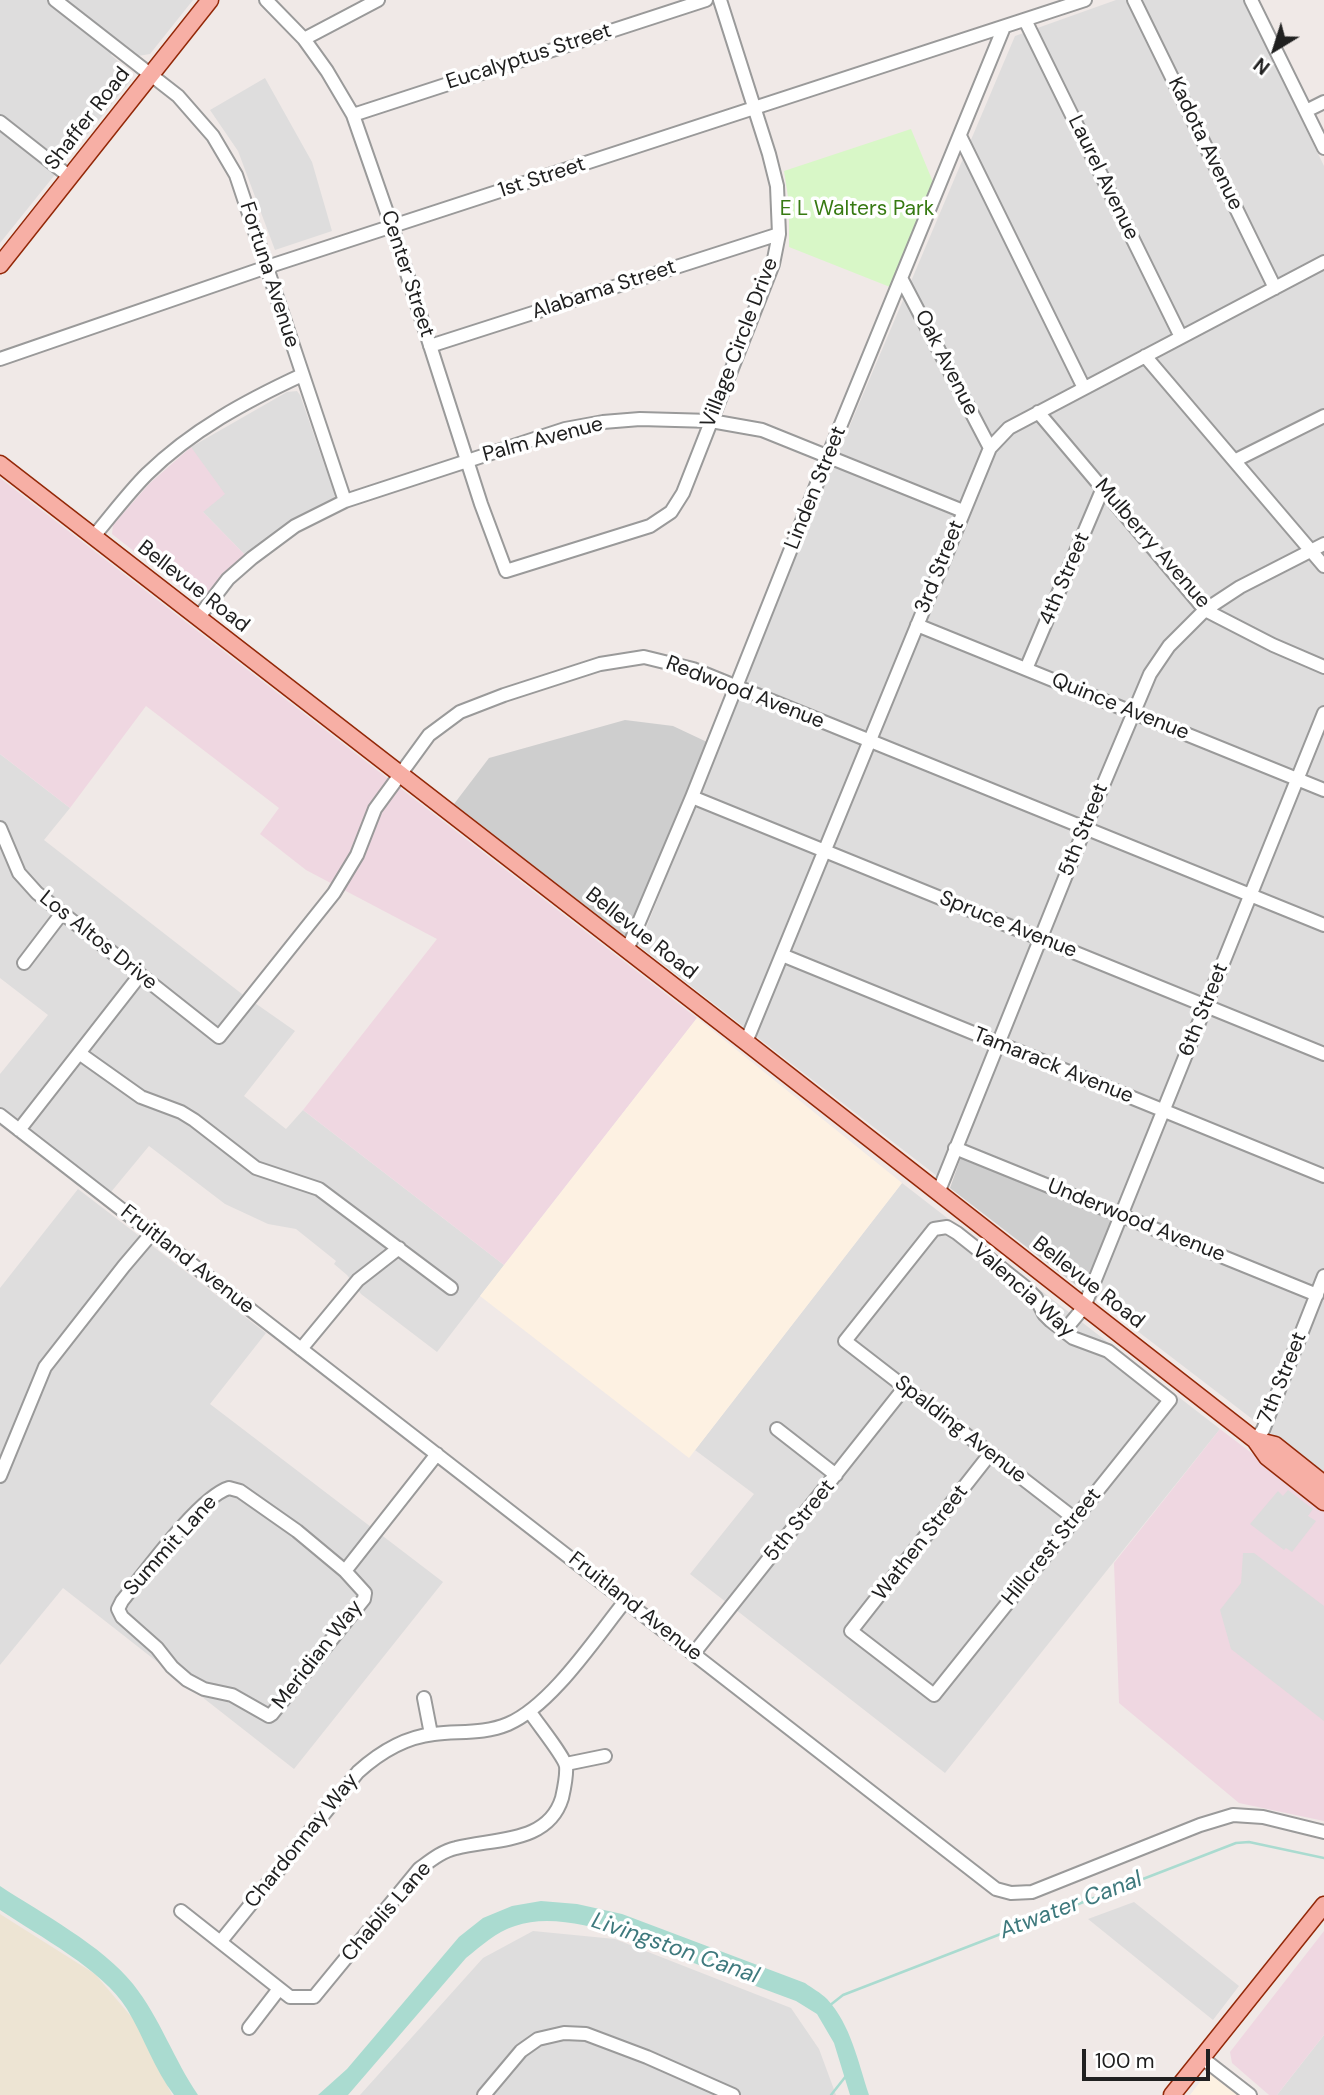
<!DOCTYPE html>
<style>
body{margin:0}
#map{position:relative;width:1324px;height:2095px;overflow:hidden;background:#f0e9e7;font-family:"DM Sans",sans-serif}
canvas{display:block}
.north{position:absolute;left:1240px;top:14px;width:70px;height:70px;-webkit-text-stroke:5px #fff;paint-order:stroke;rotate:218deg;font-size:19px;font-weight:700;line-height:28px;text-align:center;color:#202020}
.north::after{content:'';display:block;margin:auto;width:24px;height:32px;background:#202020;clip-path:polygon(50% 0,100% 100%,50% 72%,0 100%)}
.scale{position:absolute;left:1082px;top:2049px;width:128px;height:32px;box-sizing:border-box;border:4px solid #202020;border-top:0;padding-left:9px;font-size:21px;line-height:24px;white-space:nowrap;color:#202020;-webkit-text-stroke:5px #fff;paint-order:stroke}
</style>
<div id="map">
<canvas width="1324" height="2095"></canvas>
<div class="north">N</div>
<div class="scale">100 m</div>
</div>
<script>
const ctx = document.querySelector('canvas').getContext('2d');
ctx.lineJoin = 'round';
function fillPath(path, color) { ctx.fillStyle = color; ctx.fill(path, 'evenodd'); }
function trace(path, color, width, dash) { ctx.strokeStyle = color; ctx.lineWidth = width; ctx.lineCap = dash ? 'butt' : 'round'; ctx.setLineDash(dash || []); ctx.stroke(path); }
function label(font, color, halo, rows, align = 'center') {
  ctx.font = font + ' "DM Sans",sans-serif'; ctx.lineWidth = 7; ctx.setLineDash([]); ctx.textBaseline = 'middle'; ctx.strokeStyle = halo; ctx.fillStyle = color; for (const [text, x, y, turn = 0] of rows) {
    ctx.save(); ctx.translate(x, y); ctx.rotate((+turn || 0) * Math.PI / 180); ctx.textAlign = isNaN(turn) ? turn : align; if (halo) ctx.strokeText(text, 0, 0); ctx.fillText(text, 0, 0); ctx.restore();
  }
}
const residential = new Path2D(`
 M 0,0 L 193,0 L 150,54 L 138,56 L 122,43 L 111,55 L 131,72 L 131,80 L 0,243 Z
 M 1116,0 L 1244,0 L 1324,166 L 1324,1474 L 1093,1297 L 1129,1214 L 950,1143 L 937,1176 L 639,946 L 792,562 L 1015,36 Z
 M 265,78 L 312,162 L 332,231 L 275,250 L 238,151 L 210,110 Z
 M 297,391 L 300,395 L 335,495 L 334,501 L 246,556 L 203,512 L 191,447 L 287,392 Z
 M 0,754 L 70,808 L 44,840 L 242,994 L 295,1031 L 244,1096 L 286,1129 L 303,1110 L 504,1265 L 437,1352 L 361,1294 L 347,1275 L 334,1264 L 336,1261 L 296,1229 L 268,1224 L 225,1204 L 149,1146 L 111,1192 L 0,1109 L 0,1074 L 48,1015 L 0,978 Z
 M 902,1183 L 1220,1429 L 945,1773 L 690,1574 L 754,1494 L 695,1450 Z
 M 78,1189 L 266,1333 L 210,1404 L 443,1582 L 294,1769 L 63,1588 L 0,1665 L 0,1288 Z
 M 1134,1902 L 1239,1986 L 1213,2020 L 1088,1919 Z
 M 533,1931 L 615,1939 L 791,2008 L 819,2049 L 836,2095 L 360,2095 L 483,1958 Z
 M 1324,2035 L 1324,2095 L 1277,2095 Z`);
const commercial = new Path2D(`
 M 191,447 L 225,494 L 203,512 L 246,556 L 202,600 L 195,599 L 112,534 L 113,525 L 149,484 Z
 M 0,478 L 697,1018 L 504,1265 L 303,1110 L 437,939 L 306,870 L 260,834 L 279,808 L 146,706 L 70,808 L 0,754 Z
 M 1220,1429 L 1324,1508 L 1324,1821 L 1239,1803 L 1119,1703 L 1114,1563 Z
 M 1324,1931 L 1324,2035 L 1277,2095 L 1269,2095 L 1232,2063 L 1230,2052 Z`);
const education = new Path2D(`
 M 697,1018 L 902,1183 L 689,1458 L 480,1296 Z
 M 1209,2070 L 1241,2095 L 1190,2095 Z`);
const religious = new Path2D(`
 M 625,720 L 673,726 L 707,742 L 627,938 L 454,804 L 489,758 Z
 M 961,1157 L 1114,1219 L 1085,1292 L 950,1188 Z`);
const farmland = new Path2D(`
 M 0,1914 L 95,1974 L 135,2021 L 172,2095 L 0,2095 Z`);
const park = new Path2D(`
 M 911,129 L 933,182 L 890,287 L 789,247 L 789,203 L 784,171 Z`);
const parking = new Path2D(`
 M 1288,1490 L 1313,1509 L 1308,1516 L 1316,1521 L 1292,1552 L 1286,1548 L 1284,1550 L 1250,1524 L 1278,1491 L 1283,1496 Z
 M 1243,1553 L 1254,1553 L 1324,1606 L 1324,1721 L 1231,1649 L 1220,1610 L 1241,1583 Z`);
const water = new Path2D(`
 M 0,1886 C 41,1913 103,1946 133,1984 C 160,2018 174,2060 198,2095 L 174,2095 C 154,2069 144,2037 127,2009 C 102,1969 40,1937 0,1910 Z
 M 541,1901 L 577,1904 L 622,1914 L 805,1983 C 812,1988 821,1993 827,1999 C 851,2025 858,2062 869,2095 L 850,2095 L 834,2043 L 817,2014 L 796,2001 C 761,1988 726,1975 691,1962 C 642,1944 567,1908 515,1926 C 496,1932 481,1946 466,1958 L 348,2095 L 318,2095 L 347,2069 L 459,1937 L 483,1918 L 512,1906 Z`);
const stream = new Path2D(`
 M 829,2006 L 843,1995 L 1236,1843 L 1249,1842 L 1324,1858
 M 831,2095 L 846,2076`);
const minor = new Path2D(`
 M 55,0 L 178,96 L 213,136 L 236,175 L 345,501
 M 266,0 L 304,39 L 327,71 L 353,115 L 392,227 L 481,504 L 506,571 L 650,526 L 671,512 L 683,493 L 773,264 L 779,234 L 777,186 L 769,154 L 720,0
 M 1134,0 L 1275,288
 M 1251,0 L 1324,148
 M 1025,20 L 1181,337
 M 304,39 L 378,0
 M 1306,111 L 1324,102
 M 353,115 L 706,0
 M 0,122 L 70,177
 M 960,136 L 1084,388
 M 901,278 L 990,448
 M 430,346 L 779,234
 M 1145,356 L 1324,566
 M 0,359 L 267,267 L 1085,0
 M 1038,412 L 1205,610 L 1273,645 L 1324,667
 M 1236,460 L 1324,416
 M 94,536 C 111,516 128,493 147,474 C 192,430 246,401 302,375
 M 198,618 L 228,579 L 252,558 L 295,526 L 345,501 L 565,429 L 603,422 L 640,419 L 711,421 L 762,430 L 963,511
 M 917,625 L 1324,790
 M 1026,669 L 1103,488
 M 692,797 L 1324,1054
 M 0,828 L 19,873 L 37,893 L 219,1037 L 334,893 L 357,855 L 375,809 L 429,735 L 460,712 L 504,695 L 600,664 L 644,657 L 693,669 L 1324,925
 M 626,949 L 631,941 L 692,797 L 828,456 L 1004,27
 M 782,955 L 1324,1176
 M 24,963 L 62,913
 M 746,1042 L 990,448 L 1009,428 L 1324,262
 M 79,1053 L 141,1097 L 181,1112 L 194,1120 L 256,1168 L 319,1189 L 451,1288
 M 0,1115 L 996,1889 L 1011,1893 L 1032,1892 L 1200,1825 L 1233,1815 L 1263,1817 L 1324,1832
 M 19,1130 L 140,975
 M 955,1148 L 1317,1295
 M 938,1193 L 1085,828 L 1150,674 L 1169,646 L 1205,610 L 1240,587 L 1324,544
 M 1064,1331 L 1084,1307 L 1324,713
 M 301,1349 L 358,1280 L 399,1248
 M 777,1429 L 836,1475
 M 1255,1440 L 1263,1430 L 1324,1276
 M 990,1454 L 851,1631 L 934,1695 L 1170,1400 L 1108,1351 L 1073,1338 L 1051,1321 L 1044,1314 L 1036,1298 L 1025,1287 L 957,1233 L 947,1227 L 934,1229 L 845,1341 L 1075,1519
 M 0,1476 L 45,1367 L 124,1266 L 152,1233
 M 229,1488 L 240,1491 L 297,1531 L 345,1571 L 365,1593 L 364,1599 L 272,1714 L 269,1716 L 232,1695 L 204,1689 L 187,1680 L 172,1667 L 157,1648 L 122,1617 L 118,1609 L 122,1601 C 143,1575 199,1497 229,1488 Z
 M 345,1571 L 437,1454
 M 694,1653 L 905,1387
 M 424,1698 L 431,1734
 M 566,1764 L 605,1756
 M 181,1911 L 290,1997 L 314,1997 L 419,1869 C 430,1861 442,1851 456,1848 C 494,1838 548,1844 562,1798 C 564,1789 567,1776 566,1766 C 564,1756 537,1723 530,1712
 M 221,1941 L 358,1772 C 379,1753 406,1737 434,1734 C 460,1731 484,1734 508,1724 C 552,1705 596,1637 626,1600
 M 249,2028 L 279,1989
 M 1201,2057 L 1250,2095
 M 484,2095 L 521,2051 L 538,2039 L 564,2033 L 586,2034 L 647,2057 L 733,2095`);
const major = new Path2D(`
 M 0,265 L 210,0
 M 0,464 L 746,1042 L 1255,1440 L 1267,1457 L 1324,1502
 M 1255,1440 L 1275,1445 L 1324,1484
 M 1172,2095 L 1324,1905`);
const streetNames = [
 ["Eucalyptus Street",529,57,-18],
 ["Shaffer Road",88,119,-52],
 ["Kadota Avenue",1205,144,64],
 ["1st Street",542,178,-18],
 ["Laurel Avenue",1103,178,64],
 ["Center Street",407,274,72],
 ["Fortuna Avenue",269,275,72],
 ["Alabama Street",604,290,-18],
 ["Village Circle Drive",740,343,-69],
 ["Oak Avenue",946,363,63],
 ["Palm Avenue",543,440,-15],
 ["Linden Street",816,488,-68],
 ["Mulberry Avenue",1152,544,49],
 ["3rd Street",940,567,-68],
 ["4th Street",1065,579,-67],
 ["Bellevue Road",193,587,38],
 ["Redwood Avenue",745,693,21],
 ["Quince Avenue",1120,707,22],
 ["5th Street",1084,830,-68],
 ["Spruce Avenue",1008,925,22],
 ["Bellevue Road",641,934,38],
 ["Los Altos Drive",98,941,39],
 ["6th Street",1204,1010,-68],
 ["Tamarack Avenue",1053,1066,22],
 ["Underwood Avenue",1136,1221,22],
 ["Fruitland Avenue",187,1260,38],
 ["Bellevue Road",1088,1283,38],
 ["Valencia Way",1023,1291,42],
 ["7th Street",1283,1378,-68],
 ["Spalding Avenue",960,1430,38],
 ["5th Street",800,1521,-51],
 ["Wathen Street",921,1543,-52],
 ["Summit Lane",171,1546,-48],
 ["Hillcrest Street",1052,1547,-51],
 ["Fruitland Avenue",635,1607,38],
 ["Meridian Way",318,1655,-52],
 ["Chardonnay Way",302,1841,-51],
 ["Chablis Lane",387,1912,-49]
];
const parkNames = [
 ["E L Walters Park",857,209]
];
const waterNames = [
 ["Atwater Canal",1071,1906,-21],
 ["Livingston Canal",675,1949,19]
];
fillPath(residential, '#dedddd');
fillPath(commercial, '#efd7e1');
fillPath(education, '#fdf1e2');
fillPath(religious, '#cecece');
fillPath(farmland, '#ede4d3');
fillPath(park, '#d8f7c7');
fillPath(parking, '#dcdcdc');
fillPath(water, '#aadbd0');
trace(stream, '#aadbd0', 2.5);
trace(minor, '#9a9a9a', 16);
trace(major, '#932808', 19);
trace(minor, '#fff', 12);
trace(major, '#f7afa5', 16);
label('21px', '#202020', '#fff', streetNames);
label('21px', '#377a12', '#fff', parkNames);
label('italic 23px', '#3e797d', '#fff', waterNames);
</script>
